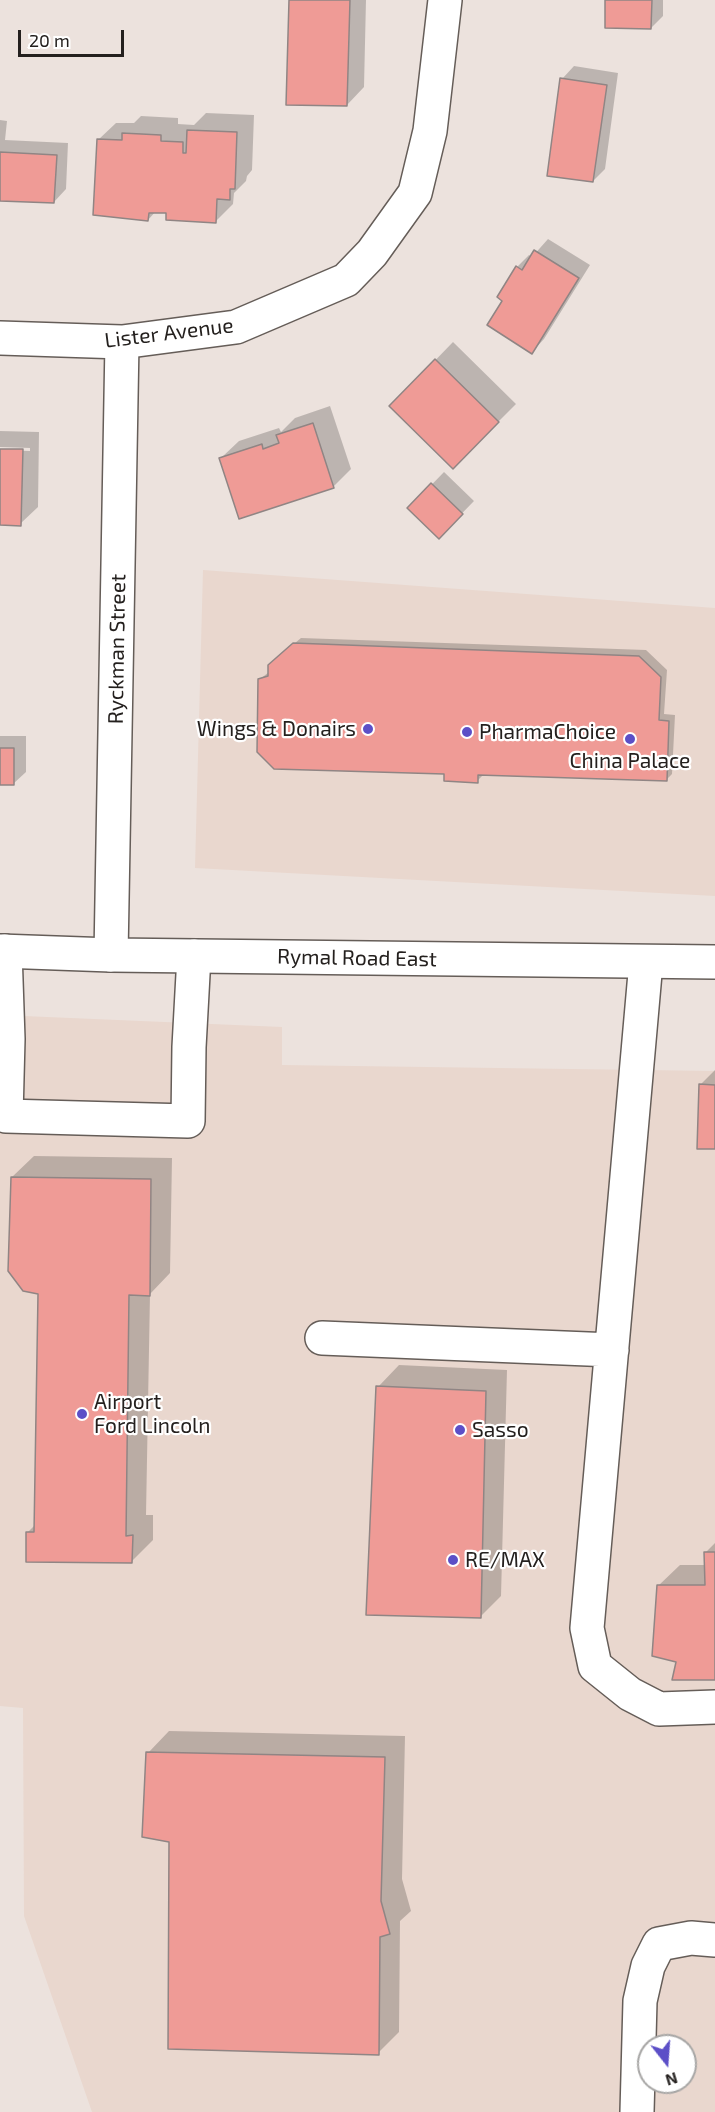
<!DOCTYPE html>
<style>
body{margin:0}
#map{position:relative;width:715px;height:2112px;overflow:hidden;background:#ece2dd;font-family:"Exo 2",sans-serif}
canvas{display:block}
.north{position:absolute;left:637px;top:2034px;width:60px;height:60px;box-sizing:border-box;background:#fff;border:2px solid #a7a6a5;border-radius:50%;rotate:163deg;font-size:16px;font-weight:700;line-height:24px;text-align:center;color:#24201e}
.north::after{content:'';display:block;margin:auto;width:21px;height:27px;background:#5c4fc7;clip-path:polygon(50% 0,100% 100%,50% 72%,0 100%)}
.scale{position:absolute;left:18px;top:30px;width:106px;height:27px;box-sizing:border-box;border:3px solid #24201e;border-top:0;padding-left:8px;font-size:18px;line-height:21px;white-space:nowrap;color:#24201e;-webkit-text-stroke:4px #fff;paint-order:stroke}
</style>
<div id="map">
<canvas width="715" height="2112"></canvas>
<div class="north">N</div>
<div class="scale">20 m</div>
</div>
<script>
const ctx = document.querySelector('canvas').getContext('2d');
ctx.lineJoin = 'round';
function fillPath(path, color) { ctx.fillStyle = color; ctx.fill(path, 'evenodd'); }
function trace(path, color, width, dash) { ctx.strokeStyle = color; ctx.lineWidth = width; ctx.lineCap = dash ? 'butt' : 'round'; ctx.setLineDash(dash || []); ctx.stroke(path); }
function label(font, color, halo, rows, align = 'center') {
  ctx.font = font + ' "Exo 2",sans-serif'; ctx.lineWidth = 4.5; ctx.setLineDash([]); ctx.textBaseline = 'middle'; ctx.strokeStyle = halo; ctx.fillStyle = color; for (const [text, x, y, turn = 0] of rows) {
    ctx.save(); ctx.translate(x, y); ctx.rotate((+turn || 0) * Math.PI / 180); ctx.textAlign = isNaN(turn) ? turn : align; if (halo) ctx.strokeText(text, 0, 0); ctx.fillText(text, 0, 0); ctx.restore();
  }
}
const built = new Path2D(`
 M 203,570 L 715,608 L 715,896 L 195,868 Z
 M 0,1015 L 282,1027 L 282,1065 L 715,1071 L 715,2112 L 92,2112 L 24,1916 L 23,1708 L 0,1706 ZM 649,2046 L 685,2046 L 685,2082 L 649,2082 Z`);
const shadow = new Path2D(`
 M 290,0 L 366,0 L 364,87 L 347,105 Z
 M 607,0 L 663,0 L 663,16 L 651,28 Z
 M 574,66 L 618,73 L 605,169 L 593,181 L 562,79 Z
 M 206,113 L 254,115 L 252,170 L 247,176 L 246,181 L 234,193 L 233,204 L 216,221 L 156,211 L 148,220 L 98,140 L 116,123 L 134,123 L 141,116 L 178,118 L 178,124 L 194,125 Z
 M 0,120 L 7,121 L 5,140 L 68,143 L 66,189 L 54,202 L 0,200 Z
 M 548,239 L 590,265 L 544,339 L 532,352 L 504,300 L 517,267 L 529,255 L 532,257 Z
 M 453,342 L 516,404 L 453,467 L 391,406 Z
 M 330,406 L 351,469 L 333,487 L 221,458 L 239,441 L 279,428 L 281,432 L 295,418 Z
 M 0,431 L 39,432 L 38,507 L 20,524 L 0,524 L 0,450 L 30,451 L 30,448 L 0,447 Z
 M 444,472 L 474,501 L 439,537 L 409,508 Z
 M 301,638 L 646,650 L 667,670 L 664,714 L 675,715 L 672,774 L 666,780 L 483,775 L 477,781 L 446,773 L 259,680 L 269,672 L 276,659 Z
 M 0,736 L 26,736 L 26,772 L 13,784 L 0,784 Z
 M 715,1070 L 715,1148 L 700,1085 Z
 M 34,1156 L 172,1158 L 170,1273 L 150,1294 L 146,1515 L 153,1515 L 153,1540 L 131,1562 L 27,1533 L 35,1525 L 39,1293 L 12,1177 Z
 M 399,1365 L 507,1370 L 501,1596 L 480,1617 L 378,1387 Z
 M 715,1543 L 715,1678 L 678,1661 L 658,1586 L 680,1565 L 706,1565 L 706,1552 Z
 M 169,1731 L 405,1736 L 402,1879 L 411,1911 L 400,1921 L 399,2032 L 378,2053 L 170,1840 L 148,1753 Z`);
const building = new Path2D(`
 M 289,0 L 350,0 L 347,106 L 286,105 Z
 M 605,0 L 652,0 L 651,29 L 605,28 Z
 M 560,78 L 607,85 L 593,182 L 547,176 Z
 M 187,130 L 237,132 L 235,189 L 230,189 L 230,200 L 217,199 L 216,223 L 166,220 L 166,213 L 149,213 L 148,221 L 93,215 L 97,139 L 122,140 L 122,133 L 161,135 L 161,141 L 183,142 L 183,153 L 186,153 Z
 M 0,152 L 57,155 L 54,203 L 0,201 Z
 M 534,250 L 579,278 L 532,354 L 487,325 L 502,301 L 497,297 L 516,266 L 522,270 Z
 M 435,359 L 499,422 L 453,469 L 389,406 Z
 M 313,423 L 334,488 L 239,519 L 219,458 L 262,444 L 263,449 L 279,443 L 276,435 Z
 M 0,449 L 23,449 L 21,526 L 0,525 Z
 M 431,483 L 463,514 L 439,539 L 407,508 Z
 M 293,643 L 639,656 L 661,677 L 659,720 L 669,721 L 667,781 L 478,775 L 478,783 L 444,781 L 444,774 L 274,769 L 257,752 L 258,679 L 268,676 L 268,665 Z
 M 0,748 L 14,748 L 14,785 L 0,785 Z
 M 699,1084 L 715,1085 L 715,1149 L 697,1149 Z
 M 11,1177 L 151,1179 L 150,1296 L 129,1295 L 126,1536 L 133,1535 L 132,1563 L 26,1562 L 26,1532 L 34,1532 L 38,1294 L 23,1291 L 8,1271 Z
 M 376,1386 L 486,1391 L 481,1618 L 366,1615 Z
 M 704,1552 L 715,1552 L 715,1680 L 672,1680 L 676,1662 L 652,1656 L 657,1585 L 705,1585 Z
 M 146,1752 L 385,1757 L 381,1901 L 390,1934 L 380,1937 L 379,2055 L 168,2049 L 169,1842 L 142,1837 Z`);
const minor = new Path2D(`
 M 0,338 L 122,342 L 236,327 L 346,280 L 372,253 L 415,193 L 430,131 L 445,0
 M 5,951 L 8,1039 L 6,1116 L 188,1121 L 189,1047 L 194,956
 M 111,955 L 122,342
 M 646,962 L 587,1628 L 595,1666 L 630,1694 L 659,1709 L 715,1707
 M 322,1338 L 612,1350
 M 637,2112 L 640,2001 L 648,1966 L 659,1944 L 691,1938 L 715,1940`);
const major = new Path2D(`
 M 0,951 L 111,955 L 715,962`);
const markers = [
 [368,729,6,"#5c4fc7"],
 [467,732,6,"#5c4fc7"],
 [630,739,6,"#5c4fc7"],
 [82,1414,6,"#5c4fc7"],
 [460,1430,6,"#5c4fc7"],
 [453,1560,6,"#5c4fc7"]
];
const streetNames = [
 ["Lister Avenue",169,333,-7],
 ["Ryckman Street",117,649,-89],
 ["Rymal Road East",357,958,1]
];
const poiNames = [
 ["Wings & Donairs",356,729,"right"],
 ["PharmaChoice",479,732],
 ["China Palace",630,761,"center"],
 ["Airport",94,1402],
 ["Ford Lincoln",94,1426],
 ["Sasso",472,1430],
 ["RE/MAX",465,1560]
];
fillPath(built, '#e9d7ce');
fillPath(shadow, '#0003');
fillPath(building, '#ef9b96');
trace(building, '#908584', 1.5);
trace(minor, '#655d58', 36);
trace(major, '#655d58', 36);
trace(minor, '#fff', 33);
trace(major, '#fff', 33);
for (const [x, y, r, color] of markers) { const dot = new Path2D(); dot.arc(x, y, r, 0, 2 * Math.PI); ctx.fillStyle = color; ctx.fill(dot); trace(dot, '#fff', 2); }
label('21px', '#24201e', '#fff', streetNames);
label('21px', '#24201e', '#fff', poiNames, 'left');
</script>
